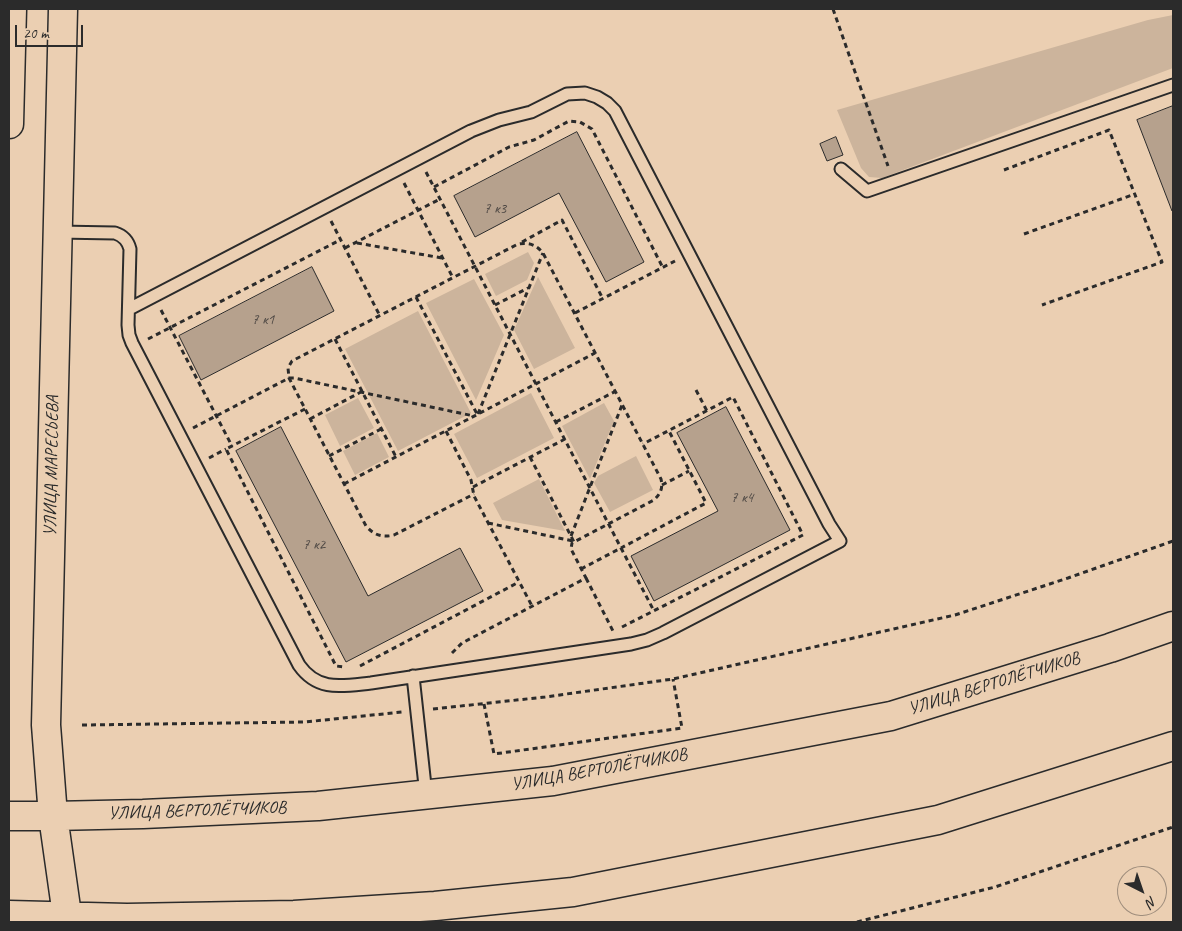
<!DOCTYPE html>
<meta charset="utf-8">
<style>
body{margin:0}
#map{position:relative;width:1182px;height:931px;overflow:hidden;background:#ebcfb2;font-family:Caveat,sans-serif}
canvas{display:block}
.frame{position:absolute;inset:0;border:10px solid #2b2b2b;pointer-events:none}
.north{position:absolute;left:1117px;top:866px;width:50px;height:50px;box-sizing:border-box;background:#ebcfb2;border:1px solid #9e8d7c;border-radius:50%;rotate:139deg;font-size:14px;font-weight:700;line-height:20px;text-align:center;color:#2b2b2b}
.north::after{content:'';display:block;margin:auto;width:18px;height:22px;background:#2b2b2b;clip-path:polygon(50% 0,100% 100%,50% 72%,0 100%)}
.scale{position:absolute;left:15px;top:25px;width:68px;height:22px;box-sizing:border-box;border:2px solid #2b2b2b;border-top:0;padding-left:6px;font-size:15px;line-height:18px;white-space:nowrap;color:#2b2b2b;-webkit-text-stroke:4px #ebcfb2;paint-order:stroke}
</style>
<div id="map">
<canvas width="1182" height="931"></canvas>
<div class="frame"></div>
<div class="north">N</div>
<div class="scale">20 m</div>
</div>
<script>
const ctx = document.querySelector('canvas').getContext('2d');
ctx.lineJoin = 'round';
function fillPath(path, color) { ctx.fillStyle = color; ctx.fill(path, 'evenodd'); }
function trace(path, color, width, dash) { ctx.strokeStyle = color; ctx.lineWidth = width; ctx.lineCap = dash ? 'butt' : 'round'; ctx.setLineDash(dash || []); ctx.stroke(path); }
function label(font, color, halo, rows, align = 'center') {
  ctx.font = font + ' Caveat,sans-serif'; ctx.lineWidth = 4.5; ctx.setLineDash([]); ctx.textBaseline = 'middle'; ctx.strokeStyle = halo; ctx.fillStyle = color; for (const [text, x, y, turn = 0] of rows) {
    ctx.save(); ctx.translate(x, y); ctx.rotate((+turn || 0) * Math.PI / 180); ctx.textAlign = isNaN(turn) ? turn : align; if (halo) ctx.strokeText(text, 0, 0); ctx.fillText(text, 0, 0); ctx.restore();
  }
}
const green = new Path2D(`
 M 1173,15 L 1173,68 L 882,178 L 869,177 L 861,168 L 837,110 L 1148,20 Z
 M 528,252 L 534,263 L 527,280 L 496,296 L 485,274 Z
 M 538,277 L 575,348 L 534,369 L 514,330 Z
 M 474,279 L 504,335 L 476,400 L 426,303 Z
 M 418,311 L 471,413 L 398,451 L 345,349 Z
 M 531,393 L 554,438 L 477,478 L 454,434 Z
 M 358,398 L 374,428 L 340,446 L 325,415 Z
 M 604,403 L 614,421 L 590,479 L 562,426 Z
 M 377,433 L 389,457 L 355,475 L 343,451 Z
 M 636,456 L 653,490 L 610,512 L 594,483 L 598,476 Z
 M 539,479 L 565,531 L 502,520 L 493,503 Z`);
const building = new Path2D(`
 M 1173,106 L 1173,211 L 1172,211 L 1137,120 Z
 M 577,132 L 644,262 L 606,282 L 559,193 L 475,237 L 454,196 Z
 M 836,137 L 843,155 L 827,161 L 820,144 Z
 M 312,267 L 334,311 L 201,380 L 179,336 Z
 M 726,407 L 790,530 L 654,601 L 631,556 L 718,511 L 677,433 Z
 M 281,427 L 368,596 L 460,548 L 483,591 L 346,662 L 236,451 Z`);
const path = new Path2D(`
 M 833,9 L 888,166
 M 1004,170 L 1109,130 L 1162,262 L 1042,305
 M 426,172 L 621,548 L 706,503 L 669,431
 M 404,183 L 453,278
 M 434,187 L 509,147 L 534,140 L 569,121 L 580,122 L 592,129 L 663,268
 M 331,221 L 380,316
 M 1024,234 L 1135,194
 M 522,242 L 562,220 L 603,299
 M 357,243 L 442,258
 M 345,248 L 440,199
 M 416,297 L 477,414
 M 495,305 L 528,288
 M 161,310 L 232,446
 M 575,313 L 675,261
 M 148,339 L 340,240
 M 335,339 L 396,457
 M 696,390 L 707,411
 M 305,409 L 226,449 L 336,666 L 345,667
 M 478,414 L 543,253
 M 310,419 L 361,392
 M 556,422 L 616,391
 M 193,428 L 289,378 L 294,378 L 474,416
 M 446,431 L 471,480 L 474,496 L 532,606
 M 329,456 L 381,429
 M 530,457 L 574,542
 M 209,458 L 226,449
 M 344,484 L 595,353
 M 662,485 L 689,471
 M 473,487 L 565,439
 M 488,523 L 573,541
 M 571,536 L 622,405
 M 581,569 L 621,548 L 654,611
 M 586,578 L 613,631
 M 622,627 L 803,535 L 733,397 L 643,444
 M 452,653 L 462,643 L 586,578 L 571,549 L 572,543 L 654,500 C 661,493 663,488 661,479 L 544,255 C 538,245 529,242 518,244 L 292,361 L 288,368 L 289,378 L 366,526 C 374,535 382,538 394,535 L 474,494
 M 360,666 L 519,582
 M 484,704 L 494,754 L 682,728 L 673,679
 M 433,709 L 545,697 L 673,679 L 955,615 L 1068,578 L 1173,541
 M 82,725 L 305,722 L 402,712
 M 857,922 L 995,887 L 1173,827`);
const service = new Path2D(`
 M 841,169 L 867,191 L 1173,85
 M 58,232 L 115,233 C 124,236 128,241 130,249 L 128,325 L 129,335 L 132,343 L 299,665 C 318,692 342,686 371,683 L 631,644 L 647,640 L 663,633 L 840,541 L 829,524 L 615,111 L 607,103 L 597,97 L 585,93 L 567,94 L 531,112 L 499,120 L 471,131 L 129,309
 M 413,676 L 426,795`);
const tertiary = new Path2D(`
 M 63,9 L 46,725 L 53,816 L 68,922
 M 9,124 L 12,9
 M 9,816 L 53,816 L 143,814 L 318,806 L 553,781 L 891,716 L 1110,648 L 1173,626
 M 9,915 L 127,918 L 294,915 L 435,906 L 573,892 L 938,820 L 1173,746`);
const numberNames = [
 ["7 к3",495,209],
 ["7 к1",263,320],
 ["7 к4",742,498],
 ["7 к2",314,545]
];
const streetNames = [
 ["УЛИЦА МАРЕСЬЕВА",52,466,-89],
 ["УЛИЦА ВЕРТОЛЁТЧИКОВ",994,684,-17],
 ["УЛИЦА ВЕРТОЛЁТЧИКОВ",599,770,-10],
 ["УЛИЦА ВЕРТОЛЁТЧИКОВ",197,811,-2]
];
fillPath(green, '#ccb49c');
fillPath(building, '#b6a18d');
trace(building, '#2b2b2b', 1);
trace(service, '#2b2b2b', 15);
trace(tertiary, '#2b2b2b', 31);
trace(path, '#2b2b2b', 3, [5, 4]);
trace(service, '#ebcfb2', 11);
trace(tertiary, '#ebcfb2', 28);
label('15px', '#4e4844', null, numberNames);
label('18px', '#2b2b2b', '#ebcfb2', streetNames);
</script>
